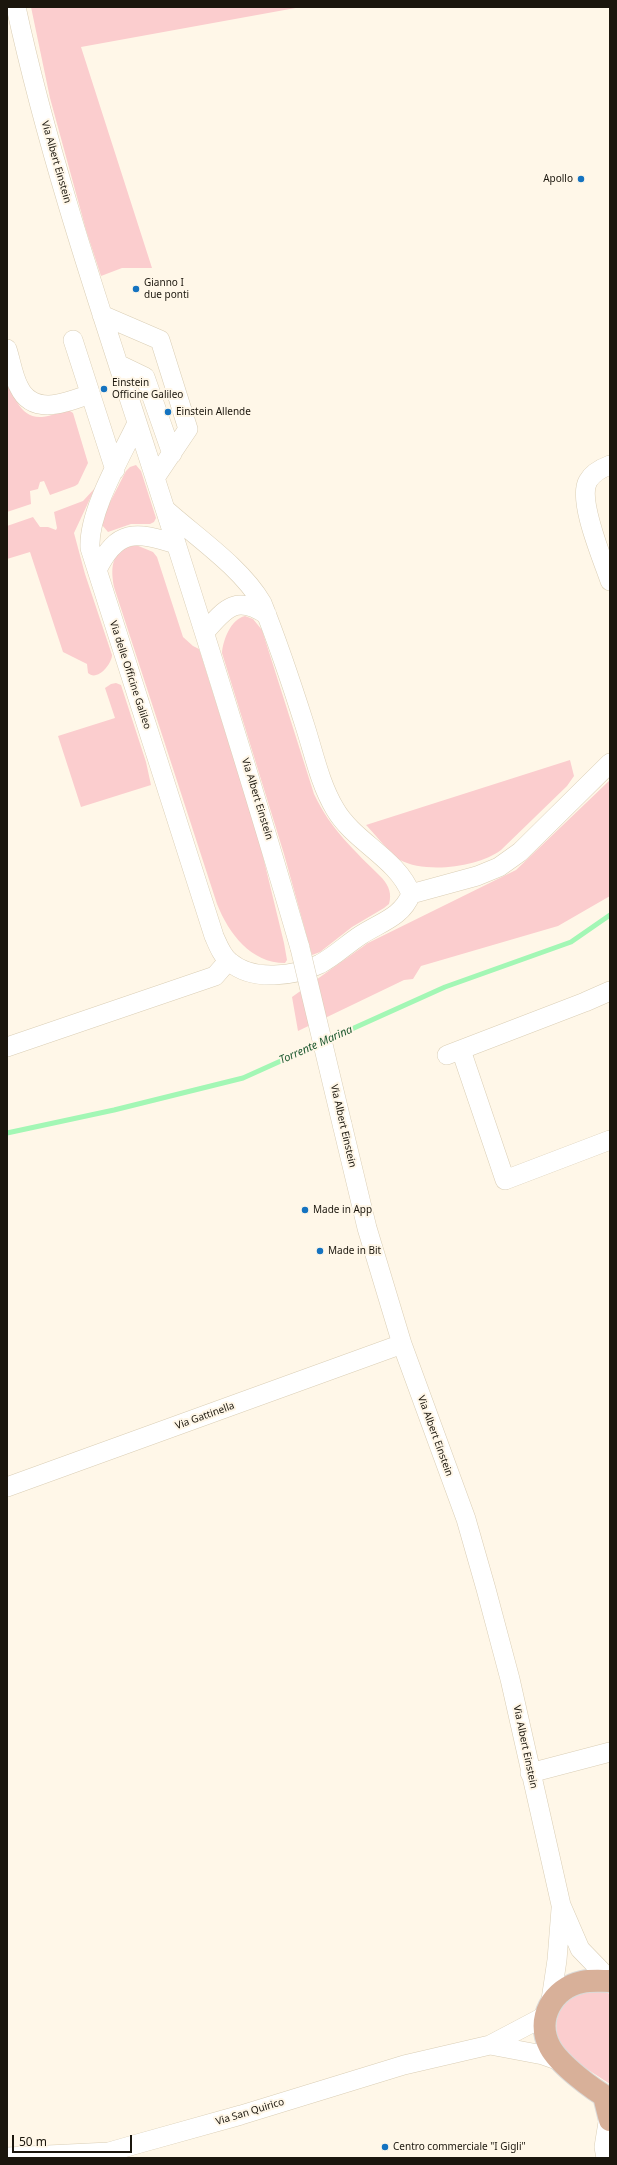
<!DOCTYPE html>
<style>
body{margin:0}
#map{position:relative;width:617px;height:2165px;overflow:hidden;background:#fff7e8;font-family:"Noto Sans",sans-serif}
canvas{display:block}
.frame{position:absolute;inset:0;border:8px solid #1b160d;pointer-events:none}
.scale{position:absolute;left:12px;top:2135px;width:120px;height:18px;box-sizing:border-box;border:2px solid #1b160d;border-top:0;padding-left:5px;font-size:12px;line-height:14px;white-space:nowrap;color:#1b160d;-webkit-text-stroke:3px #fff7e8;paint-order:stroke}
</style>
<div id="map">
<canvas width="617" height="2165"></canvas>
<div class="frame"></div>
<div class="scale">50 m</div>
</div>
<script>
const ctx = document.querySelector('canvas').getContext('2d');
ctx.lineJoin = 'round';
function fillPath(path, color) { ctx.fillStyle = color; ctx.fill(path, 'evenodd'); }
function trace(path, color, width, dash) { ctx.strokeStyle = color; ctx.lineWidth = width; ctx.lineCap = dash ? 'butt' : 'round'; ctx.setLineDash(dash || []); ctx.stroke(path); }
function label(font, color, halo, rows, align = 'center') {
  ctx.font = font + ' "Noto Sans",sans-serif'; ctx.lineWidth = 4; ctx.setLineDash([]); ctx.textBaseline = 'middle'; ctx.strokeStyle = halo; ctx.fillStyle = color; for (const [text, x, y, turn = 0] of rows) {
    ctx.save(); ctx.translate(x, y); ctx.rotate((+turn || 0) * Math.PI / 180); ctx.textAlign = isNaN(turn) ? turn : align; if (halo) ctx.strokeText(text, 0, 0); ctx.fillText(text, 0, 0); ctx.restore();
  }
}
const green = new Path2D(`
 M 31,7 L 301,7 L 81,47 L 152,268 L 122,268 L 101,276 L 86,230 L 50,98 Z
 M 7,377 C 12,393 20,419 42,417 C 52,416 60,411 70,411 L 73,413 L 88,463 L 78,484 L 75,486 L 50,495 L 44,481 L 40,482 L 38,489 L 30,491 L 31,504 L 7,512 Z
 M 136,465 L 141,471 L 156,518 L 154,522 L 150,524 L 131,524 L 108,532 L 102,525 L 107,508 L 126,471 L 130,467 Z
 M 95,488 L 74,533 L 85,574 L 112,655 C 112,664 97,682 88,673 L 87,664 L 63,652 L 30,552 L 7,559 L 7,526 L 33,517 L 40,527 L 48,527 L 56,530 L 57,528 L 54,512 L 83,501 Z
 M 136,545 L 153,552 L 157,557 L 183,637 L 193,646 L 199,649 L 201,655 L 258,836 L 284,943 L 287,960 L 285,963 C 251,963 229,934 217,904 L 114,587 C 110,565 112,550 136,545 Z
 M 245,616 L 253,619 L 262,630 L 314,794 C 331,830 354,850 382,878 C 389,886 392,894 389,904 L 384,908 L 352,927 L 320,952 L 312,955 L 284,854 L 222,653 C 223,640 231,619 245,616 Z
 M 116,683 L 121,685 L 146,762 L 151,785 L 81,807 L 58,736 L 115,718 L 105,688 L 111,684 Z
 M 570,760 L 574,776 L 567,786 L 501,850 C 479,867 426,874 400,860 C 392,856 375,834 366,825 Z
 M 610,780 L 610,896 L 558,926 L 421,966 L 413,979 L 404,980 L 298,1031 L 292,997 L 368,943 L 516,870 Z
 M 600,1990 L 610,1994 L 610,2084 C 597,2075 575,2063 565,2051 C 550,2033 555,2006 575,1994 C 582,1991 592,1991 600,1990 Z`);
const stream = new Path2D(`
 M 7,1133 L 114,1110 L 243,1078 L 445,987 L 571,942 L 610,915`);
const minor = new Path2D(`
 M 16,7 C 49,158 99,305 147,453 C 200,617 252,782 300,948
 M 102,315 L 160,340 L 188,429 L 155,478
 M 73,340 L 115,470
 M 7,349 C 11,361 13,376 19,387 C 33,417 68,402 90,394
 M 118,364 L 145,377 L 172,454
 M 137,423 C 121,457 88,512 90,548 L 214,936 C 218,945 222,956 230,962 C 253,982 295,976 320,964 C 335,956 347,944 361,935 C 381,922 402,917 411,894 C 397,858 354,842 335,809 C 320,784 314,754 305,726 C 292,685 278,643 262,603 C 241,567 196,537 165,509
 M 610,465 C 602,468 593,472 588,481 C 577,500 603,560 610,581
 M 97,570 C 117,529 135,531 176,544
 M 205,632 C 226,607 237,595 267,615
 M 411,894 L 477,876 L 499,867 L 520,852 L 610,763
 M 7,1047 L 215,976 L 228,961
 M 461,1050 L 505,1180 L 610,1140
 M 447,1055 L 585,1002 L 610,991
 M 342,1124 L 367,1228 L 402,1344 L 466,1519 L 486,1589 L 510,1679 L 561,1905 L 580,1949 L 610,1980
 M 7,1487 L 402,1344
 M 530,1773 L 610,1752
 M 551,2000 L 557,1960 L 561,1909
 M 490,2045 L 543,2055 L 560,2061
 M 7,2157 L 109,2152 L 137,2144 L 241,2115 L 404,2065 L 490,2045 L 545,2016
 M 606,2158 L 604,2147 L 609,2116`);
const major = new Path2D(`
 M 610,1981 C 601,1981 591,1980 582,1982 C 553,1988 535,2019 550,2047 C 559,2064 593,2090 610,2099
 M 604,2096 L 610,2120`);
const minorBridge = new Path2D(`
 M 300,948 L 342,1124`);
const markers = [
 [581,179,4,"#1573c0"],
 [136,289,4,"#1573c0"],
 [104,389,4,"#1573c0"],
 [168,412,4,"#1573c0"],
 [305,1210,4,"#1573c0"],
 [320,1251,4,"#1573c0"],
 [385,2147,4,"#1573c0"]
];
const streetNames = [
 ["Via Albert Einstein",56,162,74],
 ["Via delle Officine Galileo",130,675,72],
 ["Via Albert Einstein",257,799,73],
 ["Via Albert Einstein",343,1126,77],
 ["Via Gattinella",205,1416,-20],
 ["Via Albert Einstein",435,1436,70],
 ["Via Albert Einstein",525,1747,78],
 ["Via San Quirico",250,2112,-17]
];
const poiNames = [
 ["Apollo",573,179,"right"],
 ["Gianno I",144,283],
 ["due ponti",144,295],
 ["Einstein",112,383],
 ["Officine Galileo",112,395],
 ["Einstein Allende",176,412],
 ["Made in App",313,1210],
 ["Made in Bit",328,1251],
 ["Centro commerciale \"I Gigli\"",393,2147]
];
const waterNames = [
 ["Torrente Marina",316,1045,-24]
];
fillPath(green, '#fbcdce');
trace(stream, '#a3f7b5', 5);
trace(minor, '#daceb5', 20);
trace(major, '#dbdad8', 24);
trace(minor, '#fff', 19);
trace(major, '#d8b099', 22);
trace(minorBridge, '#daceb5', 20, []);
trace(minorBridge, '#fff', 19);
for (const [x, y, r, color] of markers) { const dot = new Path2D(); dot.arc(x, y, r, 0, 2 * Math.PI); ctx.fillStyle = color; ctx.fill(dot); trace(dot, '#fff7e8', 1.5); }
label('10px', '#1b160d', '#fff7e8', streetNames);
label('10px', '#1b160d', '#fff7e8', poiNames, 'left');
label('italic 11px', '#1d582f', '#fff7e8', waterNames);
</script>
